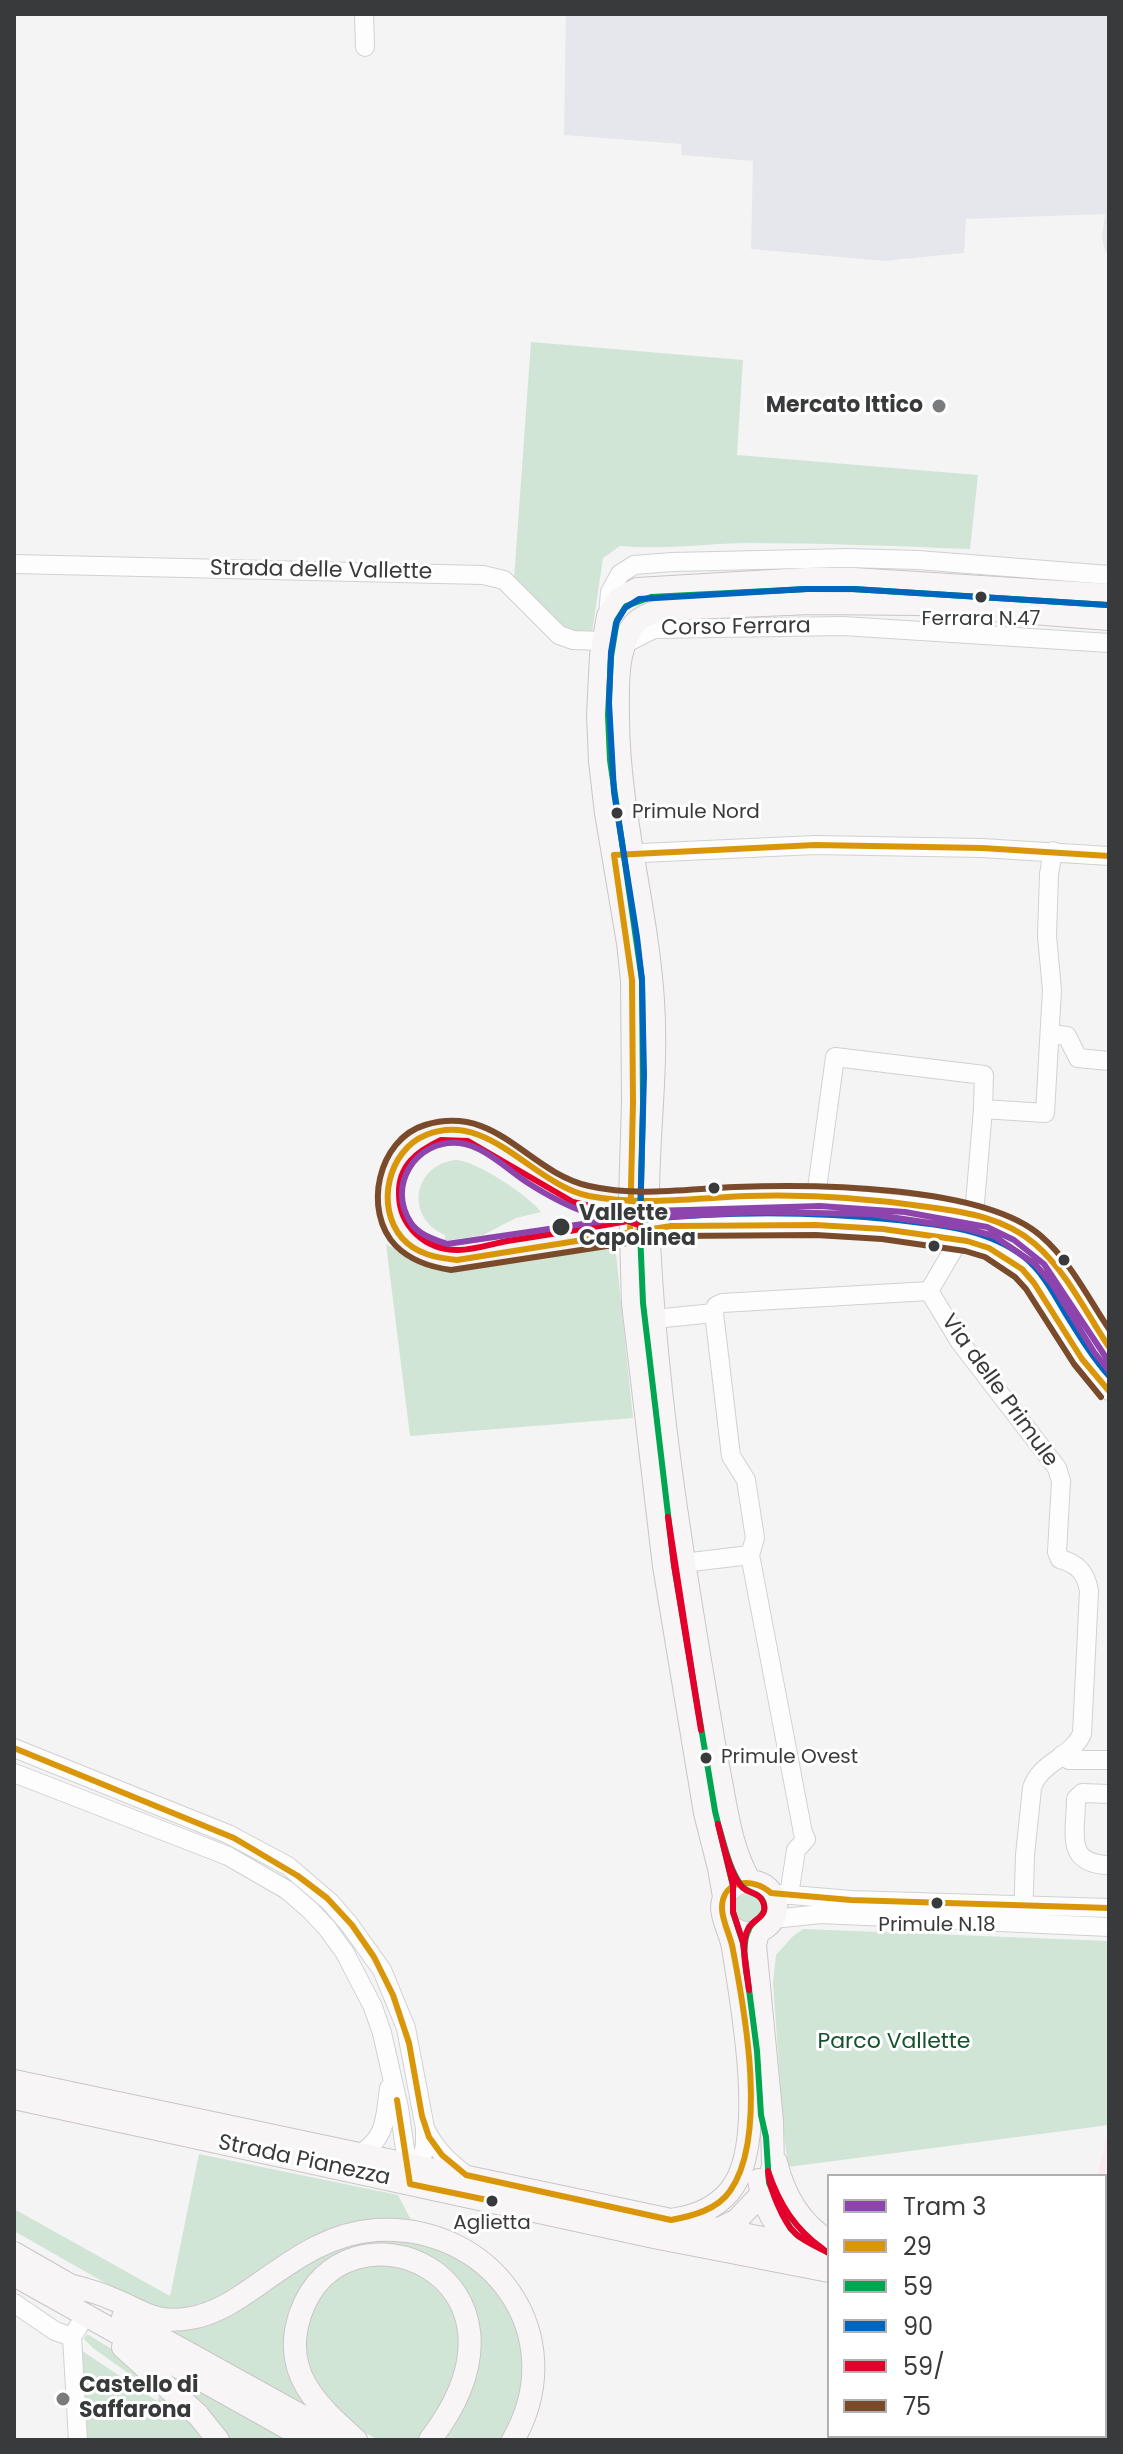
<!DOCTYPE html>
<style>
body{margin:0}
#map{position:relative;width:1123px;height:2454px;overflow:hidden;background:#f4f4f5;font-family:Poppins,sans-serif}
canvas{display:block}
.frame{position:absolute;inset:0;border:16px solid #393a3b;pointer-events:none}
.legend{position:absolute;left:827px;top:2174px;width:280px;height:264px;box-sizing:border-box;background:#fff;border:2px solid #b0b0b1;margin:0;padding:10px 14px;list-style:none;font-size:24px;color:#393a3b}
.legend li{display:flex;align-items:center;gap:16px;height:40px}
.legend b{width:40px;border:2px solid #b0b0b1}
</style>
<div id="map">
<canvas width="1123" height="2454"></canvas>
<div class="frame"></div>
<ul class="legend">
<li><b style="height:10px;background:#8e44ad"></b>Tram 3</li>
<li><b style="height:10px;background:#da9609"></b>29</li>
<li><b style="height:10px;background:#00a651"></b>59</li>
<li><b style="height:10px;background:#0065bd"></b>90</li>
<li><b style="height:10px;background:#e4002b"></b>59/</li>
<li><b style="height:10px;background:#7a4b2a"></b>75</li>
</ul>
</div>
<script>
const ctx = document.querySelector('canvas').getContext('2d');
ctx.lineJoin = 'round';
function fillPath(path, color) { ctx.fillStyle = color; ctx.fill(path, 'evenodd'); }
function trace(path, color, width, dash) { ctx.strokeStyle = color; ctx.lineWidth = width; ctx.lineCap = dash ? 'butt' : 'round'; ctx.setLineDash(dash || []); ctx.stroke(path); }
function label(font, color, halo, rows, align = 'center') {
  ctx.font = font + ' Poppins,sans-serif'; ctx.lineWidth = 6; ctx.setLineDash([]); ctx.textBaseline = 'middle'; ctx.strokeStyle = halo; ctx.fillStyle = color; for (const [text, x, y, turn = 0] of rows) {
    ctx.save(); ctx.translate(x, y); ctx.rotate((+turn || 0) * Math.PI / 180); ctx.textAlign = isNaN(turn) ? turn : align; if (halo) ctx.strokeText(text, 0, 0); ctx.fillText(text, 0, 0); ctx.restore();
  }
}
const commercial = new Path2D(`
 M 1109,2128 L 1109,2297 L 1105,2296 L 1105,2176 L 1097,2176 Z`);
const built = new Path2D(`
 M 566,14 L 1109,14 L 1109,254 L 1105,251 L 1102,237 L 1105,214 L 966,219 L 964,253 L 903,259 L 885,261 L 751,249 L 753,161 L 682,155 L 681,144 L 564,135 Z
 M 1105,2339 L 1109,2340 L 1109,2440 L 1040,2440 L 1041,2436 L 1105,2436 Z`);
const green = new Path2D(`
 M 531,342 L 743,360 L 737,455 L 978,475 L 970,549 C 895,546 819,543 743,543 C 702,544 661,550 620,546 L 603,558 L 592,633 L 566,632 L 514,579 Z
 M 456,1160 C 477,1161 529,1196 541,1212 L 516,1218 L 483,1235 L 445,1241 L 445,1235 C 405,1218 412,1165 456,1160 Z
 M 386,1244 L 424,1265 L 456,1269 L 615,1244 L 633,1418 L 410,1436 Z
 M 747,1894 C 759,1896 765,1902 767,1914 L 753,1932 L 728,1909 L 735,1898 Z
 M 803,1929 L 1109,1941 L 1109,2125 L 788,2167 L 783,2125 L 773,1982 L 776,1955 L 792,1937 Z
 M 199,2154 L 398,2195 L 412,2222 L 386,2221 L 220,2302 L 184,2312 L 151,2309 L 14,2231 L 14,2209 L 170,2296 Z
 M 388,2236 L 455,2251 L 512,2305 L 528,2371 L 506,2440 L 438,2440 L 454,2416 L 463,2295 L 362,2251 L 295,2316 L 320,2416 L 158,2325 L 310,2256 Z
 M 355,2264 L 413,2266 L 459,2313 L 462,2361 L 422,2440 L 378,2440 L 355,2427 L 314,2390 L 302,2342 L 321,2290 Z
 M 87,2334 L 120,2354 L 209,2440 L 83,2440 L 78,2348 L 157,2401 L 160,2396 L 93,2348 L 84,2339 Z
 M 158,2367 L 290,2440 L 227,2440 Z`);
const minor = new Path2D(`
 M 364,14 L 365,47
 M 14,564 L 483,575 L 504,580 L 559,635 L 573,640 L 603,641
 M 608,616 L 610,592 L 620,574 L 634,565 L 672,562 L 847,558 L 918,560 L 1109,575
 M 626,643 L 654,629 L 843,626 L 1109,643
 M 620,854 L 815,845 L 982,848 L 1109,856
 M 1050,1034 L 1067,1036 L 1078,1058 L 1109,1061
 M 816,1196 L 835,1057 L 984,1075 L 983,1109
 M 634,1199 L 816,1196 L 934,1208 L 1001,1222 L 1022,1233 L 1042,1249 L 1057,1268 L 1109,1347
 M 974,1215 L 983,1109 L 1045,1113 L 1052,990 L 1047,936 L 1049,874 L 1053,851
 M 635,1231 L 671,1226 L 816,1225 L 883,1229 L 928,1234 L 967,1241 L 989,1248 L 1022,1269 L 1034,1283 L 1082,1359 L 1109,1391
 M 929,1291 L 960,1342 L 1057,1468 L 1061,1481 L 1057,1552 L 1060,1559 C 1078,1564 1086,1573 1089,1591 L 1082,1734 C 1071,1758 1040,1762 1032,1788 L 1025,1855 L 1023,1923
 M 654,1319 L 714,1313
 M 683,1563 L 750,1555
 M 14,1748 L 228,1834 L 288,1866 L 330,1902 L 349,1924 L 382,1970 L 406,2028 L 425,2128 L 425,2145 L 417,2180
 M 1062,1755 L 1069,1760 L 1109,1760
 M 14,1773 L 228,1856 L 287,1890 L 310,1910 L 327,1928 L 345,1953 L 373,2007 L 382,2033 L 399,2108 L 409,2176
 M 1109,1794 L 1082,1793 L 1076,1799 C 1076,1833 1064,1864 1109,1865
 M 780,1894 L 851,1900 L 1109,1908
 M 789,1895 L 796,1850 L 806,1839 L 803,1833 L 750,1555 L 755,1538 L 746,1480 L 731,1456 L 714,1313 L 716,1306 L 722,1303 L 929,1291 L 959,1240
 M 773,1919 L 821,1914 L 1109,1927
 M 426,2130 C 436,2150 449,2162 466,2175
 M 359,2154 C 387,2139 385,2116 389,2088
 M 14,2303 L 55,2331 L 72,2337
 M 78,2440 L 72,2337 L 86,2314
 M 954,2440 L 955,2436`);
const major = new Path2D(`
 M 750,1881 C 733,1853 728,1819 722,1787 C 716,1757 711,1726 706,1696 C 679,1538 654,1379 648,1219 C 646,1146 658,1074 653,1001 C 647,907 619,815 618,720 C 618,701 617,680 620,661 C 627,627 634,615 668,609 L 811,603 L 918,604 L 1109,619
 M 724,1897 L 719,1868 L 705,1813 L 664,1566 L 633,1304 L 630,1199 L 633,1103 L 632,980 L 628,943 L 606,813 L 600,761 L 598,715 L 601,656 L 608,616 L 619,599 L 637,589 L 806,579 L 853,579 L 1109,595
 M 14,2081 L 671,2220 L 829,2251
 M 14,2098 L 654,2237 L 829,2271
 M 776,2162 C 784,2195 799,2223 829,2241
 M 759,2180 C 762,2204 777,2232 796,2246
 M 676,2219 C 696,2216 715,2208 729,2192 C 769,2146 742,2006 733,1948 C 731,1934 722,1920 722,1907 C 723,1882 756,1872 771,1892 C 791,1920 750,1950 726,1922
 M 715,2231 L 737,2220 L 767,2188 L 773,2166 L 772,2121 L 755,1945 L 758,1932
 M 14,2253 L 80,2291
 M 14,2275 L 309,2440
 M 69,2285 C 83,2289 97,2292 110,2298 C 142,2310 153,2325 191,2318 C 215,2314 236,2300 256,2286 C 293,2260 329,2233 376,2230 C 492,2223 573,2336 513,2440
 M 1105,2309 L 1109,2310
 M 123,2317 L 338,2436
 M 1105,2327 L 1109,2328
 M 123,2347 L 198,2415 L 218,2440
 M 356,2440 C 317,2405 281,2373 300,2315 C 342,2189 557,2274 430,2440`);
const bus1 = new Path2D(`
 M 630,1231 L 633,1103 L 632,980 L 614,855 L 815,845 L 982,848 L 1109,856
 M 1109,1347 C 1086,1313 1067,1272 1035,1244 C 1005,1218 966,1212 928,1207 C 868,1198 807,1194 747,1196 C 695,1198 641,1206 589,1196 C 533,1185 488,1109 426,1135 C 388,1150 375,1207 402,1238 C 416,1254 437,1258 457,1260 L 671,1226 L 816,1225 L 883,1229 L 967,1241 L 989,1248 L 1022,1269 L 1034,1283 L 1082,1359 L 1109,1391
 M 14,1748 L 234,1838 L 298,1876 L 327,1898 L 352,1925 L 374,1957 L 393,1995 L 409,2043 L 422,2116 L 429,2137 L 442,2155 L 466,2175 L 671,2220 C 692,2216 717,2210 730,2191 C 768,2137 745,2012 733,1950 C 731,1936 722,1922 722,1908 C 722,1879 754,1877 771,1893 L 851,1900 L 1109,1908
 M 397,2100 L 410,2184 L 492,2201`);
const bus2 = new Path2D(`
 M 719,1827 C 725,1847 729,1868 741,1885 C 747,1894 761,1892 764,1904 C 767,1917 753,1919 749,1929 C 740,1946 747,1972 749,1991
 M 829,2253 L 798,2236 L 790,2228 L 769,2183 L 766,2137 L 761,2115 L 757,2051 L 743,1943 L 733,1912 L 733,1886 L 715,1811 L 674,1565 L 643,1303 L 640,1231 L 643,1103 L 642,980 L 610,760 L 608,715 L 611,657 L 617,620 L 626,606 L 651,597 L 806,589 L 853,589 L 1108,605`);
const bus3 = new Path2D(`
 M 1108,605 L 853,589 L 806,589 L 639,599 L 625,608 L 616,623 L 611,652 L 609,703 L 614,792 L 637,937 L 642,980 L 644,1075 L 640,1220 C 725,1211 811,1211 897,1220 C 941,1225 988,1229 1024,1257 C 1043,1272 1055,1296 1067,1316 C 1080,1337 1093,1358 1109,1376`);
const bus4 = new Path2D(`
 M 441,1140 L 468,1141 L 573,1202 L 598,1208 L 638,1210 L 638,1225 L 628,1221 C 588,1228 547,1235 507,1241 C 492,1244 474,1250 458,1250 C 425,1250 399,1226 399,1194 C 398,1165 418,1151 441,1140 Z
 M 668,1517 L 701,1730 L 674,1565 Z
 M 718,1824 C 722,1841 731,1877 743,1888 C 750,1894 759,1892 763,1902 C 769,1916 755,1918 749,1927 C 739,1944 747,1972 749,1990 L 743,1942 L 733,1912 L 733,1885 Z
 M 823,2249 C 795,2229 779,2204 768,2171 C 769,2187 783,2223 796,2234 C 805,2242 818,2247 829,2253`);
const bus5 = new Path2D(`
 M 1101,1397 L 1074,1364 L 1026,1289 L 1015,1277 L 985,1257 L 965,1251 L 882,1239 L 816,1235 L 672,1236 L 451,1270 C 430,1267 411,1261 396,1246 C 362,1211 378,1139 425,1125 C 497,1103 527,1172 589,1186 C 636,1197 688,1189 735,1187 C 812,1184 983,1185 1041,1236 C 1071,1262 1088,1298 1109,1329`);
const tram1 = new Path2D(`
 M 1109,1362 L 1044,1264 L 1014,1240 L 987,1227 L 905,1212 L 820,1206 L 588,1213 C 566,1206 547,1195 528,1183 C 508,1170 483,1145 459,1143 C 416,1139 386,1186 411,1223 C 419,1235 433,1239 447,1244 L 610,1220 L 756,1212 L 870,1214 L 964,1228 L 994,1236 L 1035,1264 L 1052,1284 L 1094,1352 L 1109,1371`);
const markers = [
 [939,406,8,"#7a7b7c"],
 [981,597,7,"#393a3b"],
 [617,813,7,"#393a3b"],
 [714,1188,7,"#393a3b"],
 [561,1227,10,"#393a3b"],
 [934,1246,7,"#393a3b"],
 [1064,1260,7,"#393a3b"],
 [706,1758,7,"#393a3b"],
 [937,1903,7,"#393a3b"],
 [492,2201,7,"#393a3b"],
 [63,2399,8,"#7a7b7c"]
];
const busNames = [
 ["Ferrara N.47",981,620],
 ["Primule Nord",632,813,"left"],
 ["Primule Ovest",721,1758,"left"],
 ["Primule N.18",937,1926],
 ["Aglietta",492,2224]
];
const poiNames = [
 ["Mercato Ittico",923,406],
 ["Castello di",79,2386,"left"],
 ["Saffarona",79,2411,"left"]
];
const streetNames = [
 ["Strada delle Vallette",321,571,1],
 ["Corso Ferrara",736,628,-1],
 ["Via delle Primule",999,1391,54],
 ["Strada Pianezza",304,2161,12]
];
const stopNames = [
 ["Vallette",579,1214],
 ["Capolinea",579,1239]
];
const parkNames = [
 ["Parco Vallette",894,2042]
];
fillPath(commercial, '#f9eaed');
fillPath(built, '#e6e7ed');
fillPath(green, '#d0e5d5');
trace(minor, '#d0d1d2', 20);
trace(major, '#cbc5c7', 24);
trace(minor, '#fdfdfe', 18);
trace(major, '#f8f5f6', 22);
trace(bus1, '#da9609', 6);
trace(bus2, '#00a651', 6);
trace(bus3, '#0065bd', 6);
trace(bus4, '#e4002b', 6);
trace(bus5, '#7a4b2a', 6);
trace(tram1, '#8e44ad', 6);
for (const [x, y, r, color] of markers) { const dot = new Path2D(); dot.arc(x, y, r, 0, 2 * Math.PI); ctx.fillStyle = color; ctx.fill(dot); trace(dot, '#fff', 3); }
label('20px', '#393a3b', '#fff', busNames);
label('bold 22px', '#393a3b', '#fff', poiNames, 'right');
label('22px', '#393a3b', '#fff', streetNames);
label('bold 22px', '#393a3b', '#fff', stopNames, 'left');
label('22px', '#14522c', '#fff', parkNames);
</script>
